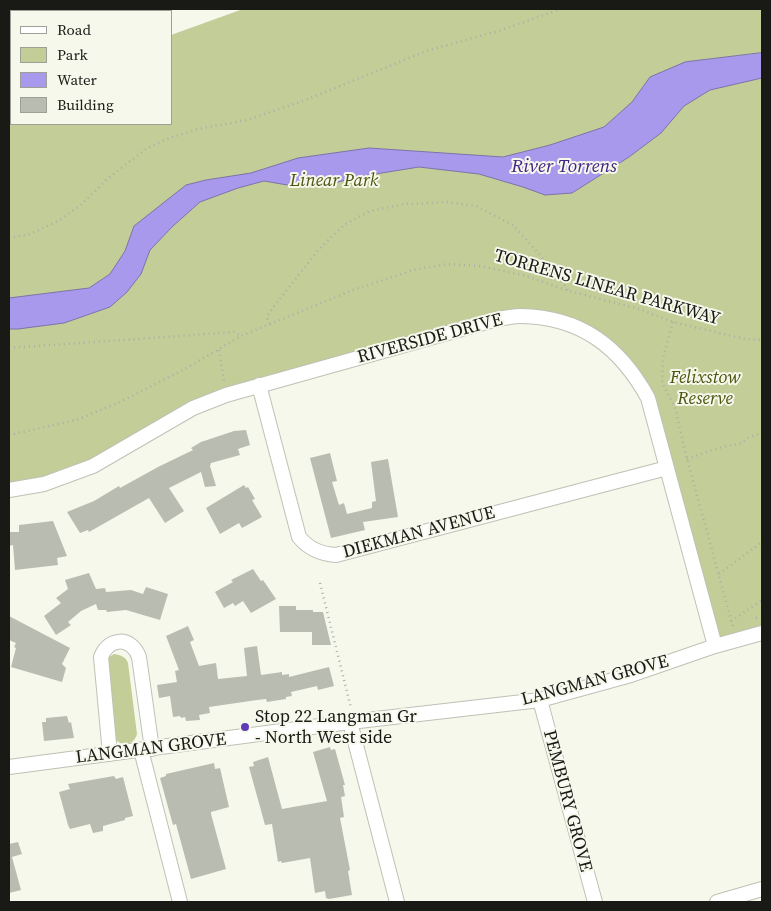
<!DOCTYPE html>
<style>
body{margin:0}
#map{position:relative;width:771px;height:911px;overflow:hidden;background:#f6f8ec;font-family:"Source Serif 4",serif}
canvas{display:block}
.frame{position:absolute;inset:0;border:10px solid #191a15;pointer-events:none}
.legend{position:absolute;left:10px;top:10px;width:162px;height:115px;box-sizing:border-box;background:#f6f8ec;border:1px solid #9e9f96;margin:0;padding:6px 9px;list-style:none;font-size:15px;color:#191a15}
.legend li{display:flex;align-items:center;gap:10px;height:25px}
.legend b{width:25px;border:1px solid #9e9f96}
</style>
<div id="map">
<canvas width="771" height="911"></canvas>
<div class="frame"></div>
<ul class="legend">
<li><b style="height:6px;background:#fff"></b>Road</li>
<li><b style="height:14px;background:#c3cd97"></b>Park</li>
<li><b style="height:14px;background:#a899ed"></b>Water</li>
<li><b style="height:14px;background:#b9bcb0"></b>Building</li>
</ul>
</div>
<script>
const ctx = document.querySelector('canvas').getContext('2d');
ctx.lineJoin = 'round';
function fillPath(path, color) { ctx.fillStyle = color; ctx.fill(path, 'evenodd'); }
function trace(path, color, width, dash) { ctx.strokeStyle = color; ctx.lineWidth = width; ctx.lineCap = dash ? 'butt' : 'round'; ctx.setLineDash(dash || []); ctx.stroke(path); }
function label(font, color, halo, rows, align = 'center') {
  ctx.font = font + ' "Source Serif 4",serif'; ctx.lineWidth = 4; ctx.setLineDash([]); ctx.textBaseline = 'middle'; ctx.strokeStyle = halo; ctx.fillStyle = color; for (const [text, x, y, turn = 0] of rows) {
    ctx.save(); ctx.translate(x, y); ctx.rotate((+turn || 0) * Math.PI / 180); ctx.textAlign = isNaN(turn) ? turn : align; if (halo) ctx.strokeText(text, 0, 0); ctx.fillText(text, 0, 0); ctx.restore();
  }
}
const green = new Path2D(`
 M 9,9 L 144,9 L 137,11 L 11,11 L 11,55 L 9,56 Z
 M 243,9 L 762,9 L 762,633 L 715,646 L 648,398 L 599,339 L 538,315 L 239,385 L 76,469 L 9,486 L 9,96 L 11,95 L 11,124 L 171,124 L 171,35 Z
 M 114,654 C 121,655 126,657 128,663 L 137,734 C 133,747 121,747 113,737 L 108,658 Z`);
const water = new Path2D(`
 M 762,53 L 762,78 L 710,90 L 684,106 L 661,133 L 629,157 L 572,193 L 545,195 L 523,187 L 479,174 L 419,167 L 357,177 L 327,185 L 299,187 L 264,181 L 238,188 L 200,202 L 173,226 L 150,250 L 141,274 L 127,292 L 110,307 L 64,323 L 18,329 L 9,329 L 9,298 L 89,288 L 110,274 L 125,251 L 134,226 L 186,185 L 206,180 L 251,173 L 298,158 L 369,148 L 503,157 L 550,145 L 604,127 L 632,102 L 650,77 L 685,62 Z`);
const building = new Path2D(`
 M 246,430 L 250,445 L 238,449 L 240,455 L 211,463 L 210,466 L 216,486 L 205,487 L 201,472 L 169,488 L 184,511 L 165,523 L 149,498 L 89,532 L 88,530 L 80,533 L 67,512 L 94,501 L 119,486 L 120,488 L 158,467 L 193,450 L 191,448 L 201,442 L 234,431 Z
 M 330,453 L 337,481 L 332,482 L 339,505 L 344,503 L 347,514 L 372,508 L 372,502 L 376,501 L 371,462 L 388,459 L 398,517 L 363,522 L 365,530 L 331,538 L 310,458 Z
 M 244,485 L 246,488 L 248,487 L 255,499 L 252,500 L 262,517 L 242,528 L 239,523 L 220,534 L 206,508 Z
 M 53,521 L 67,556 L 57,558 L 58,565 L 15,570 L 13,545 L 9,546 L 9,532 L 19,532 L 19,525 Z
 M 253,569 L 261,581 L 263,580 L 276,599 L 251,613 L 243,601 L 235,606 L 233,603 L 224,608 L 215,592 L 233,582 L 231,580 Z
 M 89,573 L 96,589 L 105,588 L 106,592 L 131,590 L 143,594 L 146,587 L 168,594 L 160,620 L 126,610 L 107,612 L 106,610 L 98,610 L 96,604 L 81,611 L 68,622 L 71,625 L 56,635 L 44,616 L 61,603 L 56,598 L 68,589 L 65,580 Z
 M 279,606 L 296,606 L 296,610 L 313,610 L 313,612 L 323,612 L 331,645 L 312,645 L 312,632 L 280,632 Z
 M 9,616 L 70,648 L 62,664 L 66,668 L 62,682 L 11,667 L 16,648 L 14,647 L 16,643 L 9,640 Z
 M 188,626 L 194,640 L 190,642 L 199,666 L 216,663 L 218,679 L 247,676 L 244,648 L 257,646 L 261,675 L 282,672 L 282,675 L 289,674 L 289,677 L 329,667 L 334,686 L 318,690 L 317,686 L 291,692 L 292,696 L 286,697 L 286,699 L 267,702 L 266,699 L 257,700 L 209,707 L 210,713 L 199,715 L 200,720 L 186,721 L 185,717 L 181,718 L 180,716 L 173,717 L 170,696 L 159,698 L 157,685 L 177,682 L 175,671 L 179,670 L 166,636 Z
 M 67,716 L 69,723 L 71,722 L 74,738 L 44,741 L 42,722 L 46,722 L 46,718 Z
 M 330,747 L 331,750 L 335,749 L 345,785 L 343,785 L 345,796 L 341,797 L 344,817 L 340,818 L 350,870 L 348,871 L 352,895 L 329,899 L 326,898 L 325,891 L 315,893 L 310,858 L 282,863 L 281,861 L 278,862 L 272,824 L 265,825 L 249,767 L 254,766 L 253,762 L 268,757 L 282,809 L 327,801 L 313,752 Z
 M 214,763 L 215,769 L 220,768 L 229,807 L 211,812 L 211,814 L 226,869 L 191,879 L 176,824 L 173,825 L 160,778 L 166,776 L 166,774 Z
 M 114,776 L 116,779 L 123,777 L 133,816 L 125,818 L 125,820 L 103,826 L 103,831 L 93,833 L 90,824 L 70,829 L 68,825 L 59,792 L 70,789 L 68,784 Z
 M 18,842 L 22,854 L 12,857 L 21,890 L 9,893 L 9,844 Z`);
const path = new Path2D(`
 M 9,238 L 30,234 L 60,220 L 82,204 L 107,179 L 146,149 L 169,138 L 198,129 L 247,120 L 303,101 L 429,50 L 498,31 L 561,9
 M 673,322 L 663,358 L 662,382 L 675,408 L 687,459 L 733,627
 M 270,324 L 267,317 L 272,309 L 319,249 L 344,225 L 370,211 L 405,204 L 447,202 L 476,206 L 513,225 L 534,248 L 568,290
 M 9,348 L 234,332 L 241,336
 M 219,350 L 224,381
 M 9,435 L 76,420 L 118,403 L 185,369 L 241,336 L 353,290 L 417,269 L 449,264 L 480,266 L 523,275 L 569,291 L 639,309 L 673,322 L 745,339 L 762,340
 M 687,459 L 718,448 L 742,443 L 749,437 L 762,433
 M 719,574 L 762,542
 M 320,583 L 351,708
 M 756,618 L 762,617
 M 731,621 L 762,600`);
const minor = new Path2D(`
 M 259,385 L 299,537 C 309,549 320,554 336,555 L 667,468
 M 9,490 L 44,484 L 93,466 L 193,408 L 226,395 L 494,320 C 503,318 512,316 521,316 C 581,317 620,347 648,398 L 715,646
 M 540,700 L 595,902
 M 350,722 L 397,902
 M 141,750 L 180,902
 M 110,754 L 101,657 C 109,637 131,636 139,657 L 152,749
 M 9,767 L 350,722 L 540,700 L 631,675 L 715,646 L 762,633
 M 717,902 L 762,889`);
const markers = [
 [245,727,5,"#603cb5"]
];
const parkNames = [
 ["Linear Park",334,181],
 ["Felixstow",705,378],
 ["Reserve",705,399]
];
const streetNames = [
 ["TORRENS LINEAR PARKWAY",607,288,16],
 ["RIVERSIDE DRIVE",430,339,-15],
 ["DIEKMAN AVENUE",419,533,-15],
 ["LANGMAN GROVE",595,681,-15],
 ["LANGMAN GROVE",151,749,-7],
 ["PEMBURY GROVE",567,801,75]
];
const poiNames = [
 ["Stop 22 Langman Gr",255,717],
 ["- North West side",255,738]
];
const waterNames = [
 ["River Torrens",564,167]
];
fillPath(green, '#c3cd97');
fillPath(water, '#a899ed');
trace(water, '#7d73ac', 1);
fillPath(building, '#b9bcb0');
trace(minor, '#bfc1b5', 16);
trace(path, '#adaea5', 2.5, [1, 4]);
trace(minor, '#fff', 14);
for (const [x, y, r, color] of markers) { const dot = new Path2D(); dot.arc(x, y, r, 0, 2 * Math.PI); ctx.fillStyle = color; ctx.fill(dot); trace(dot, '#f6f8ec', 2); }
label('italic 18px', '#4c540d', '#f6f8ec', parkNames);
label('18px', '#191a15', '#f6f8ec', streetNames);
label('18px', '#191a15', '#f6f8ec', poiNames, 'left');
label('italic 19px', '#422484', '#f6f8ec', waterNames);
</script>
